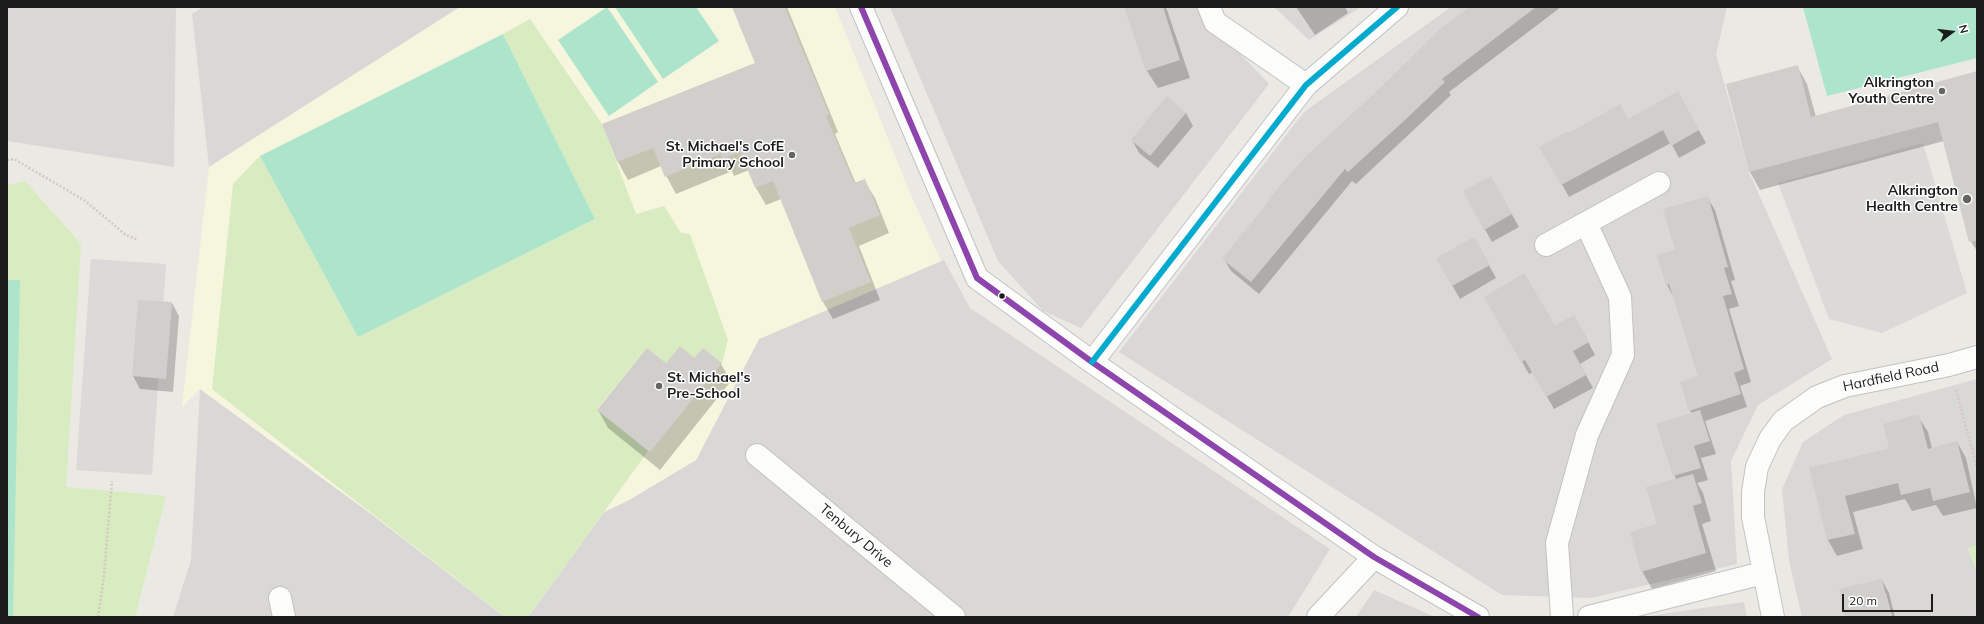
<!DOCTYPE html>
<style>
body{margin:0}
#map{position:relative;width:1984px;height:624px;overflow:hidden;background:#ebe9e4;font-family:Mulish,sans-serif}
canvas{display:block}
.frame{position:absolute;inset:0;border:8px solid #1c1c1c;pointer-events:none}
.north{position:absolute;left:1932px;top:12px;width:40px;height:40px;-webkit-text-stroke:3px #fff;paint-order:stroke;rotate:75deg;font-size:11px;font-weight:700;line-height:16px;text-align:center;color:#1c1c1c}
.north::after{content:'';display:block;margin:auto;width:14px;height:18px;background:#1c1c1c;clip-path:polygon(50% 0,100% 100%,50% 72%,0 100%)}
.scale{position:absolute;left:1842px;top:594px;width:91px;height:18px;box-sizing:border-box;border:2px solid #1c1c1c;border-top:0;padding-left:5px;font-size:12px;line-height:14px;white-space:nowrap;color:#1c1c1c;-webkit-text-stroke:3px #fff;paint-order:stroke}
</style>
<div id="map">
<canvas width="1984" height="624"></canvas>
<div class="frame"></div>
<div class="north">N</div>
<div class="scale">20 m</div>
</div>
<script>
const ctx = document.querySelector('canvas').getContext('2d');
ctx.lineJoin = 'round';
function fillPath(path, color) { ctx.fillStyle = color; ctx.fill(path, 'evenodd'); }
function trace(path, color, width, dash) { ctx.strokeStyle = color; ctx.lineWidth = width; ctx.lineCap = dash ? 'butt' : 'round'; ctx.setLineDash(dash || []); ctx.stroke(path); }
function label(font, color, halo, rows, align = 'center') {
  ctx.font = font + ' Mulish,sans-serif'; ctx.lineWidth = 3; ctx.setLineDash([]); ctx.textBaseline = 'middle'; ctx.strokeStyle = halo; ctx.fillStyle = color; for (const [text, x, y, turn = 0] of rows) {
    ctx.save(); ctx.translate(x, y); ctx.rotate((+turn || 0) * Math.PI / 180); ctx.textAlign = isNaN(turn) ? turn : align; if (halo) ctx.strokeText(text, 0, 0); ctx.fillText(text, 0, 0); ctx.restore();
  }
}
const residential = new Path2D(`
 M 7,7 L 176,7 L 174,167 L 7,141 Z
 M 203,7 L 460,7 L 209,167 L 192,14 Z
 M 890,7 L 1196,7 L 1269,84 L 1081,328 L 1043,311 L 998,261 Z
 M 1274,7 L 1361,7 L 1309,40 Z
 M 1451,7 L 1727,7 L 1716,54 L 1749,172 L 1832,359 L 1758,405 L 1731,461 L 1737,564 L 1591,598 L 1502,595 L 1119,352 L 1304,112 Z
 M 944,260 L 970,308 L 1330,549 L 1288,617 L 528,617 L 604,512 L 629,500 L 696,460 L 759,339 Z
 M 1977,379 L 1977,545 L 1968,548 L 1977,572 L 1977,617 L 1802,617 L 1789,561 L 1782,489 L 1803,442 L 1844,415 Z
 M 200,389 L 370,513 L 505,617 L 173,617 L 191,560 Z
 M 1374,590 L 1435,617 L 1356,617 Z
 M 1744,602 L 1747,617 L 1642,617 Z`);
const education = new Path2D(`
 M 460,7 L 835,7 L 910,193 L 941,261 L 759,339 L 696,460 L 629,500 L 604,512 L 528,617 L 505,617 L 370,513 L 200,389 L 182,407 L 209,167 Z`);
const grass = new Path2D(`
 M 530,19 L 602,124 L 636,214 L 664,206 L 681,233 L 690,234 L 728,340 L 722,363 L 703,348 L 694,358 L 680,347 L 666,363 L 647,348 L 597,409 L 648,451 L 528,617 L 505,617 L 212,389 L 233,184 L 260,156 L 358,337 L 595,219 L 503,34 Z
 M 25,181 L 81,244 L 66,487 L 166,496 L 135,617 L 7,617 L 7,185 Z
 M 1977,545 L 1977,572 L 1968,548 Z`);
const pitch = new Path2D(`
 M 607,7 L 658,82 L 609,116 L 558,40 Z
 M 615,7 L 696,7 L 719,41 L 663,79 Z
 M 1803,7 L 1977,7 L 1977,58 L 1827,96 Z
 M 503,34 L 595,219 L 358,337 L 260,156 Z
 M 7,280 L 20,280 L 13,617 L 7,617 Z`);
const parking = new Path2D(`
 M 1923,143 L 1967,293 L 1882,333 L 1829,319 L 1778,183 Z
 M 91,259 L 166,264 L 152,475 L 76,470 Z`);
const shadow = new Path2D(`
 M 733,7 L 787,7 L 838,132 L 835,134 L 856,184 L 864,180 L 875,198 L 889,233 L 859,246 L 880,300 L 833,319 L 823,302 L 781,199 L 766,205 L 756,188 L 749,170 L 734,176 L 732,171 L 676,194 L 661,166 L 628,180 L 618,162 L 603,125 L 756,63 Z
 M 1126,7 L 1166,7 L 1190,78 L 1158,88 L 1147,71 Z
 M 1296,7 L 1345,7 L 1348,13 L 1315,35 Z
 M 1479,7 L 1561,7 L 1449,92 L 1451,95 L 1356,184 L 1352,181 L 1259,294 L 1231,271 L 1224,259 Z
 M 1797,66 L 1807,84 L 1816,117 L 1977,72 L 1977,251 L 1968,237 L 1944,141 L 1760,190 L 1750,172 L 1727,85 Z
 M 1678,93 L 1706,143 L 1679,158 L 1671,143 L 1569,197 L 1541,147 L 1568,134 L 1628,120 Z
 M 1186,113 L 1193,126 L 1158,168 L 1139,153 L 1132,140 Z
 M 1491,177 L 1519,227 L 1492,242 L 1464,192 Z
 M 1707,197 L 1715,210 L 1735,280 L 1731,281 L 1739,306 L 1729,309 L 1751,382 L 1740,386 L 1747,407 L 1705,421 L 1716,454 L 1701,458 L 1708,480 L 1697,483 L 1703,493 L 1711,521 L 1702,524 L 1716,571 L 1652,589 L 1642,571 L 1676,480 L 1658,424 L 1692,414 L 1690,410 L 1699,377 L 1674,298 L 1667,285 L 1658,255 L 1676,250 Z
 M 1474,238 L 1496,278 L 1460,299 L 1437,259 Z
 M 1485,298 L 1555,326 L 1581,328 L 1595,355 L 1580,364 L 1593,388 L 1554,409 L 1533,372 L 1529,374 Z
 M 139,301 L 172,303 L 179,316 L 173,392 L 140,389 L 133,376 Z
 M 695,360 L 721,364 L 731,381 L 660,470 L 608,428 L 598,410 L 667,364 Z
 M 1918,416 L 1928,432 L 1932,449 L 1957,442 L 1966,458 L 1977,508 L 1943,516 L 1936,505 L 1912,511 L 1905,499 L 1853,512 L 1863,549 L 1837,556 L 1828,540 L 1810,468 L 1891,449 Z
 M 1882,580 L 1889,593 L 1895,617 L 1892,617 L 1886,593 L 1884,593 L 1890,617 L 1846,617 Z`);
const building = new Path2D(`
 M 732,7 L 785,7 L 829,114 L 826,116 L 854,183 L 865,179 L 880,215 L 849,228 L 871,282 L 822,302 L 773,181 L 755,188 L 740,151 L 723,159 L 721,154 L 665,177 L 653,148 L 617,162 L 602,124 L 755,63 Z
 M 1124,7 L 1163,7 L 1180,60 L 1146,71 Z
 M 1470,7 L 1536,7 L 1442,79 L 1445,82 L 1405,120 L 1348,172 L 1345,169 L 1251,282 L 1222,259 L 1269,201 L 1268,200 L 1303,159 L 1377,91 L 1439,30 Z
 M 1798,65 L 1811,117 L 1977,71 L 1977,241 L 1969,242 L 1938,122 L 1749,172 L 1726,84 Z
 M 1678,91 L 1699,130 L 1671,146 L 1663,130 L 1561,185 L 1539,147 L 1568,131 L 1569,133 L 1620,104 L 1628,119 Z
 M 1167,96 L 1186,113 L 1150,156 L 1131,140 Z
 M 1491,176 L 1512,214 L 1484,230 L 1463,191 Z
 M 1708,196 L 1728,267 L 1724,268 L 1732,294 L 1723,296 L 1744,369 L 1734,373 L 1741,394 L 1689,411 L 1680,382 L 1698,376 L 1669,284 L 1666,285 L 1657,255 L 1675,250 L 1663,209 Z
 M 1474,237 L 1490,265 L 1452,286 L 1436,258 Z
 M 1524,273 L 1555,325 L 1574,315 L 1589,342 L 1573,351 L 1586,375 L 1546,397 L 1525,360 L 1521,362 L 1484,297 Z
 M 138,300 L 172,302 L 166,379 L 132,376 Z
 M 680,346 L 694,358 L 703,348 L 722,363 L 650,452 L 597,410 L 647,348 L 666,363 Z
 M 1700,410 L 1710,441 L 1694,446 L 1701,468 L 1673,476 L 1656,424 Z
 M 1919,414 L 1928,449 L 1957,441 L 1970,492 L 1933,501 L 1930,488 L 1901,495 L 1898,483 L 1845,496 L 1855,534 L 1827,540 L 1809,468 L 1889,448 L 1883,424 Z
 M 1693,474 L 1702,503 L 1693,506 L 1706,553 L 1641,572 L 1630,532 L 1657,524 L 1646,487 Z
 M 1882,579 L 1891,617 L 1845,617 L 1839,589 Z`);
const path = new Path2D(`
 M 7,160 L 14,159 L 84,200 L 126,235 L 138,240
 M 1956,390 L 1977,468
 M 98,617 L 104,575 L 112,481`);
const minor = new Path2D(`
 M 861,7 L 977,278 L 1092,362 L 1374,557 L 1478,617
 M 1209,7 L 1215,22 L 1306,85
 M 1546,245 L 1659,183
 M 1092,362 L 1306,85 L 1397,7
 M 757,455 L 954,617
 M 280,598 L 284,617
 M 1318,617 L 1374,557
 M 1562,617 L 1557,543 L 1587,435 L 1623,355 L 1620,297 L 1586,223
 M 1589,617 L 1763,573
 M 1773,617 L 1753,517 L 1753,492 L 1757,467 L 1770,439 L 1783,421 L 1817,397 L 1845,386 L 1949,365 L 1977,357`);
const bus1 = new Path2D(`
 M 861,7 L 977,278 L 1092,362 L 1374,557 L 1478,617`);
const bus2 = new Path2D(`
 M 1092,362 L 1306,85 L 1397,7`);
const markers = [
 [1942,91,4,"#646462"],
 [792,155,4,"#646462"],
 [1967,199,5,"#646462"],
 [1002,296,3.5,"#1c1c1c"],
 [659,386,4,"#646462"]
];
const poiNames = [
 ["Alkrington",1934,83],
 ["Youth Centre",1934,99],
 ["St. Michael's CofE",784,147],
 ["Primary School",784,163],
 ["Alkrington",1958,191],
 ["Health Centre",1958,207],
 ["St. Michael's",667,378,"left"],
 ["Pre-School",667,394,"left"]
];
const streetNames = [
 ["Hardfield Road",1891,377,-12],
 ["Tenbury Drive",856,536,40]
];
fillPath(residential, '#dad8d6');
fillPath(education, '#f6f5de');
fillPath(grass, '#d8ebc1');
fillPath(pitch, '#ade5cc');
fillPath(parking, '#dbdad8');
fillPath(shadow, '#0003');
fillPath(building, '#d1cfcb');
trace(minor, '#c3c2c0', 24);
trace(path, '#d7c7c3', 2.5, [2, 2]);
trace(minor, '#fcfcfb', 22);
trace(bus1, '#8e44ad', 6);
trace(bus2, '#00a9ce', 6);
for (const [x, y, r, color] of markers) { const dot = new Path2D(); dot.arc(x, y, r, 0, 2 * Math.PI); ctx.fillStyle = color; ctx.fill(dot); trace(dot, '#fff', 1.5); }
label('bold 14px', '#1c1c1c', '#fff', poiNames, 'right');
label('14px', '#1c1c1c', '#fff', streetNames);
</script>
